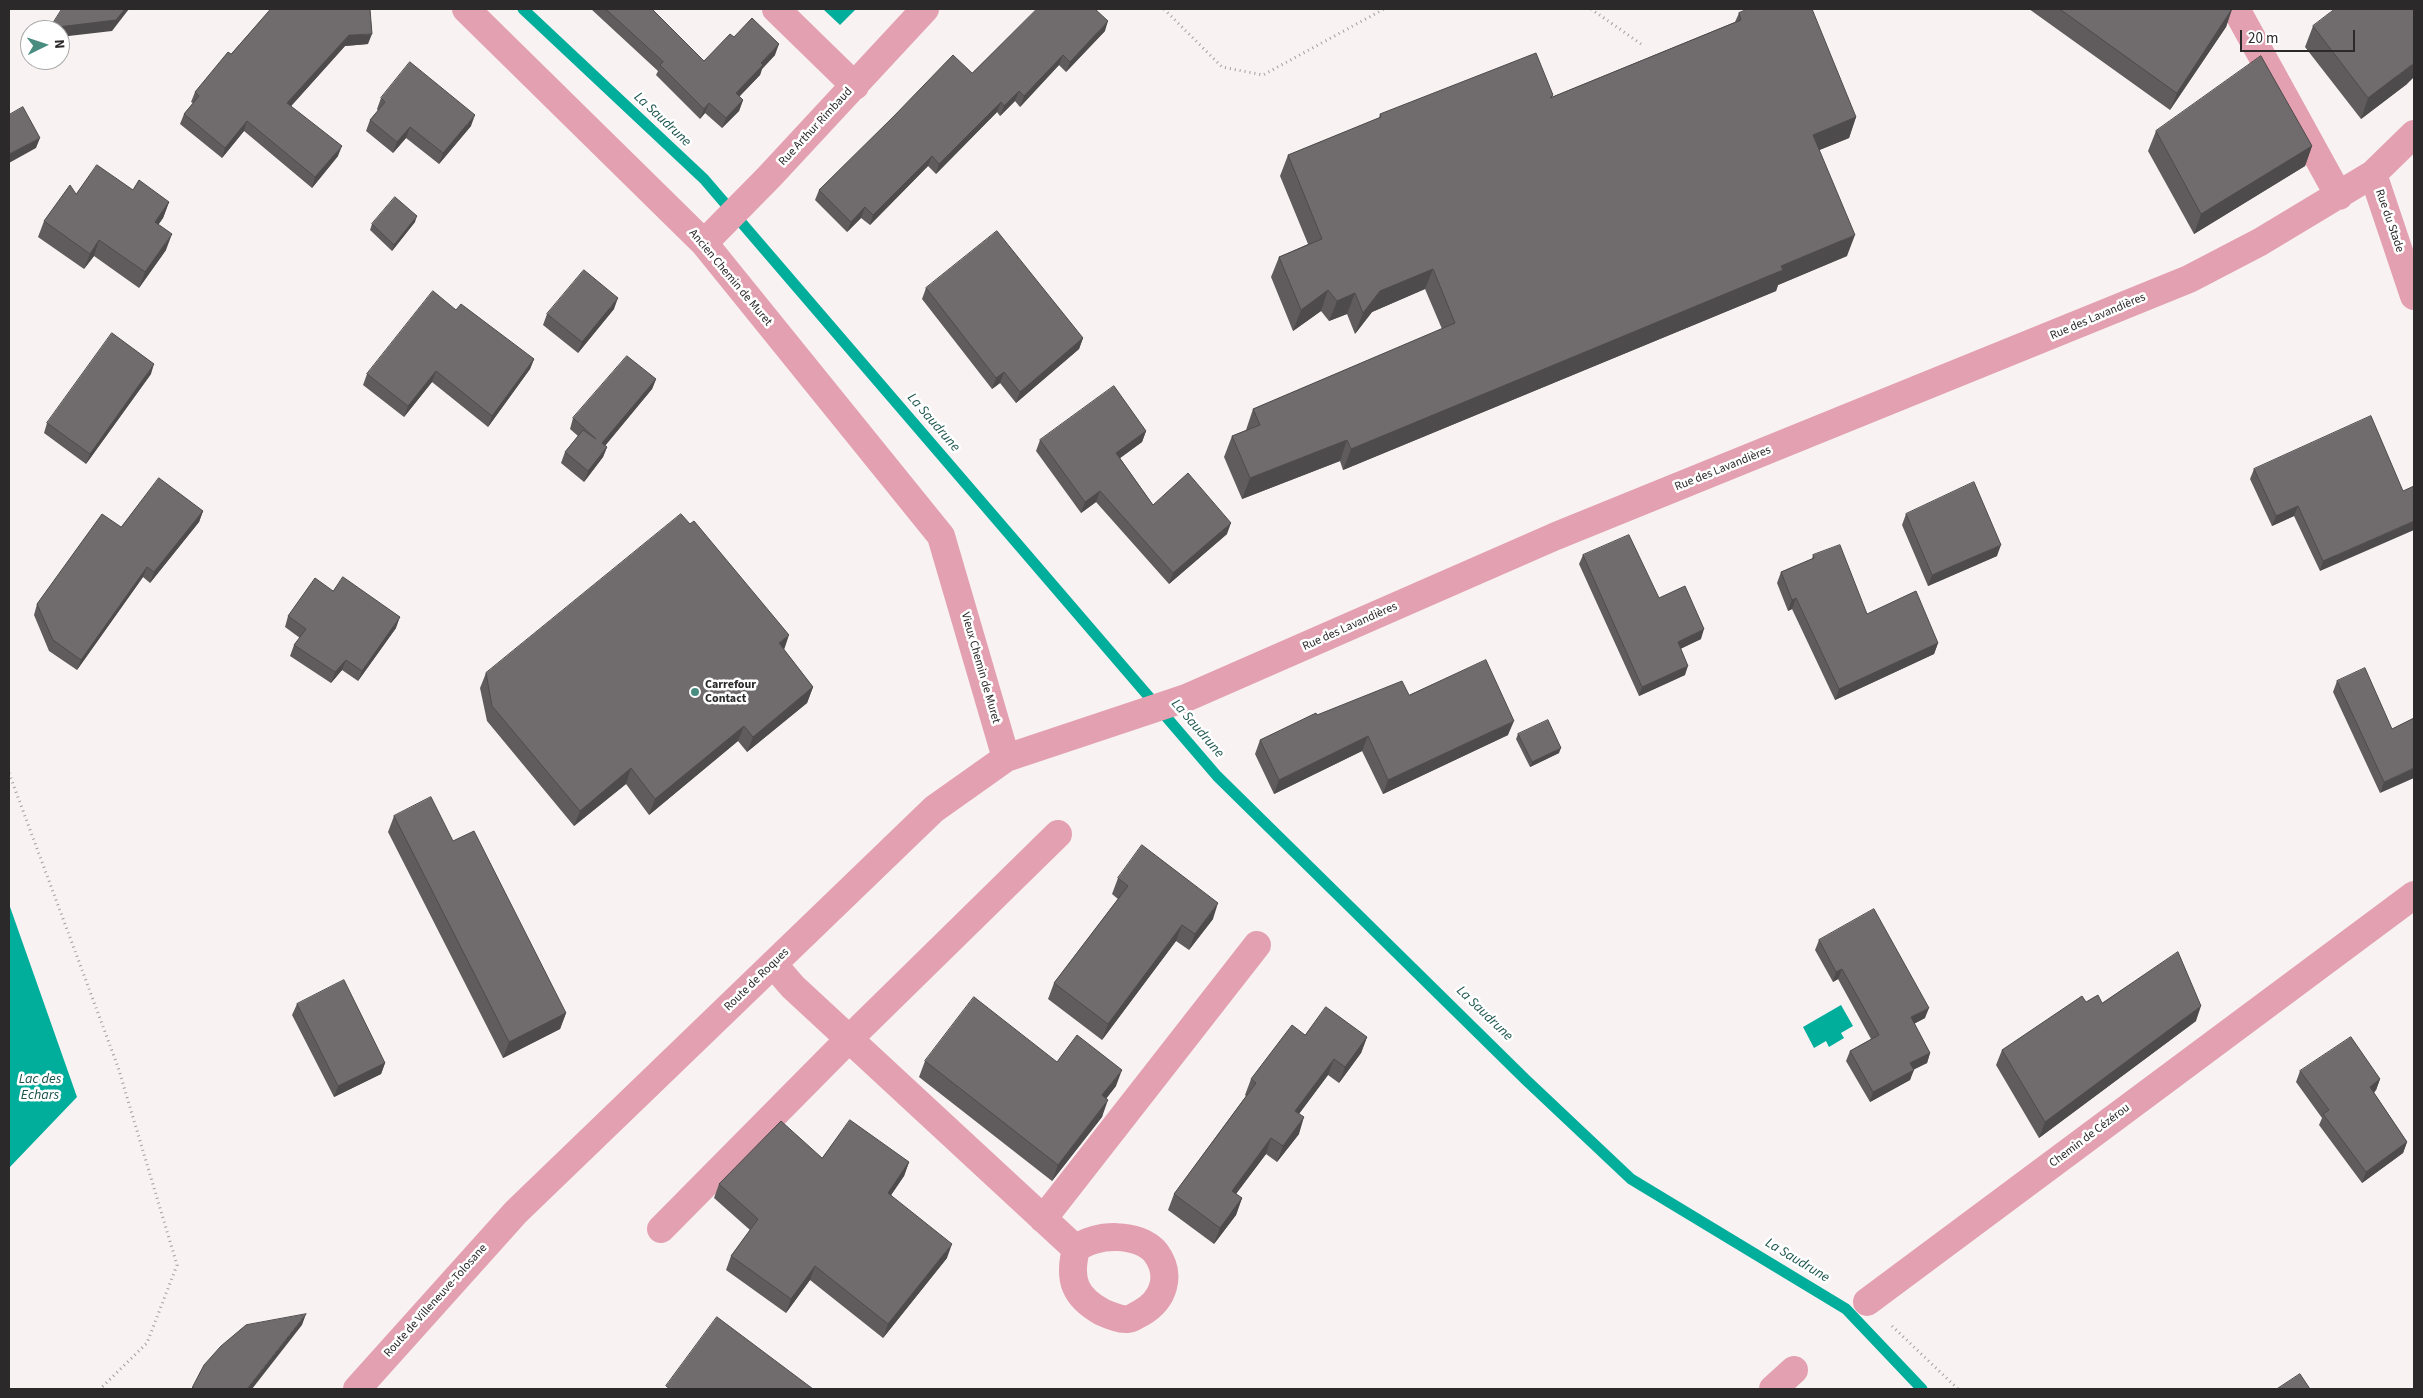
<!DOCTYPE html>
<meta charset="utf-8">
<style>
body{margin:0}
#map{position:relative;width:2423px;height:1398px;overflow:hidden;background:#f8f2f3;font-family:"Source Sans 3",sans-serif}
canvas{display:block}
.frame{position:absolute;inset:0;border:10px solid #2b2929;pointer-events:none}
.north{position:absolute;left:20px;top:20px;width:50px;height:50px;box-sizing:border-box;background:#fff;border:1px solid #aaa9a9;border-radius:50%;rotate:86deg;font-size:14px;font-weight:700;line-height:20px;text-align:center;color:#2b2929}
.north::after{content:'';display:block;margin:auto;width:18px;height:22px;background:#498d81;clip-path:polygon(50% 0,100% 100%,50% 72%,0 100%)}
.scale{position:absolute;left:2240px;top:30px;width:115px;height:22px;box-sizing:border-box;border:2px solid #2b2929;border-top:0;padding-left:6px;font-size:15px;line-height:18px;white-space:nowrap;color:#2b2929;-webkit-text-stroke:4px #fff;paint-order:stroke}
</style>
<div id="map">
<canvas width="2423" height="1398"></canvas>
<div class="frame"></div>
<div class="north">N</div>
<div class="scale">20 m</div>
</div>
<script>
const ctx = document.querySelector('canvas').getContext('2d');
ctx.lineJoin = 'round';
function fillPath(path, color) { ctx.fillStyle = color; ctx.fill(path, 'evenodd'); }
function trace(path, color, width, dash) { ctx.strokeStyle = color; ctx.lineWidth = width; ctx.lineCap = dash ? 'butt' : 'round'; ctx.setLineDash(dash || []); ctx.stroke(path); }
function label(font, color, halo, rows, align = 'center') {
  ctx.font = font + ' "Source Sans 3",sans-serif'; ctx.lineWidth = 5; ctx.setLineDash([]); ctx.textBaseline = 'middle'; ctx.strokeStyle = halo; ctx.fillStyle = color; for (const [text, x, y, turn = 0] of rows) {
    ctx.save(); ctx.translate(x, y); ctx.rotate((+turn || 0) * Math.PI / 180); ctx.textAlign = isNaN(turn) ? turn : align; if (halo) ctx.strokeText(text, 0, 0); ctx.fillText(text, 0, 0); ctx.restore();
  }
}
const water = new Path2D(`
 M 823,9 L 856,9 L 840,25 Z
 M 9,904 L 77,1097 L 9,1168 Z
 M 1841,1005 L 1853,1026 L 1841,1033 L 1844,1038 L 1829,1047 L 1826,1041 L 1814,1048 L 1803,1027 Z`);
const stream = new Path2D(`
 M 523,9 L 704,179 L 1217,776 L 1526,1080 L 1631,1179 L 1846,1309 L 1922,1389`);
const path = new Path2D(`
 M 1164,9 L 1222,67 L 1263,75 L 1384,9
 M 1591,9 L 1641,44
 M 9,773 L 118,1067 L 177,1265 L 147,1343 L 100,1389
 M 1892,1326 L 1958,1389`);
const minor = new Path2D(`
 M 466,9 L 704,243 L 941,536 L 1006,758
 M 776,9 L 855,86
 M 2236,9 L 2339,196
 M 2373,174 L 2414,296
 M 704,243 L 769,177 L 925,9
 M 773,964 L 793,987 L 1076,1249 C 1068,1280 1075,1297 1102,1312 C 1109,1315 1120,1320 1128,1319 C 1132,1319 1137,1315 1141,1313 C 1164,1300 1172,1275 1156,1253 C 1140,1232 1094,1233 1076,1249
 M 1043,1219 L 1257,945
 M 661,1229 L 849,1039 L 1058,834
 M 1867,1302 L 2414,895
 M 357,1389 L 516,1212 L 934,809 L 1006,758 L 1186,698 L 1556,536 L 2189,279 L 2260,242 L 2373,174 L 2414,134
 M 1773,1389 L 1794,1370`);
const wall = new Path2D(`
 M 271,9 L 368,44 L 345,46 L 291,106 L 338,156 L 312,188 L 244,131 L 222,158 L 180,124 L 184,114 L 193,103 L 191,102 L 195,92 L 231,54 Z
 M 591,9 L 652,9 L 704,61 L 734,37 L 775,55 L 762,69 L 760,75 L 739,97 L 743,100 L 739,111 L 722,128 L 705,113 L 700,119 L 656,75 L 658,71 Z
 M 2029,9 L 2232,9 L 2226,27 L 2170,110 Z
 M 1739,13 L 1856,117 L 1849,138 L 1819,150 L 1847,256 L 1778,285 L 1776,291 L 1343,470 L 1340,461 L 1242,499 L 1224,457 L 1232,436 L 1246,430 L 1253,409 L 1442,329 L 1425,289 L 1372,312 L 1355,334 L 1347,314 L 1329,321 L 1321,311 L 1293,331 L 1271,277 L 1279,257 L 1308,244 L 1280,176 L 1288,155 L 1379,118 L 1380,114 L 1553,95 L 1552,97 L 1735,22 Z
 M 2313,26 L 2407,84 L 2361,119 L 2305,47 Z
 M 1105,31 L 1066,72 L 1059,65 L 1020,107 L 1015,101 L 1000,116 L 997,112 L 936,174 L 928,166 L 870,225 L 861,218 L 847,232 L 815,200 L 819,190 L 972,73 Z
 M 381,98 L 471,126 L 439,164 L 406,138 L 393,153 L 366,131 L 370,120 L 378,111 L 377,109 Z
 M 2156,131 L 2312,146 L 2305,166 L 2194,234 L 2148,151 Z
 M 133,190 L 169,202 L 163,218 L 158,225 L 166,250 L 139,288 L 94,256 L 84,269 L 38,237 L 44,221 L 76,194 Z
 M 415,222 L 392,251 L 370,230 L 372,224 Z
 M 926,288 L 1083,338 L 1079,349 L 1016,403 L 1000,383 L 992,389 L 922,299 Z
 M 614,309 L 578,353 L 543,325 L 547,314 Z
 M 456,310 L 534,359 L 530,369 L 488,427 L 432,382 L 404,417 L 363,385 L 367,374 Z
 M 151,374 L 86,464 L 44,433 L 47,423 Z
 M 656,379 L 652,389 L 605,446 L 607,447 L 603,457 L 584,482 L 561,463 L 565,452 L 578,436 L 570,429 L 573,418 Z
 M 1146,431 L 1142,442 L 1120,458 L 1153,505 L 1227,534 L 1169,584 L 1096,502 L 1081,513 L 1036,451 L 1040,440 Z
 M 2254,469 L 2403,491 L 2320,571 L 2294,516 L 2272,526 L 2250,479 Z
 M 203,511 L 199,522 L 150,583 L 143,577 L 77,670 L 49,651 L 34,615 L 37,604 L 121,527 Z
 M 1906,514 L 1997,556 L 1928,586 L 1902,525 Z
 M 1583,555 L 1701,639 L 1680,649 L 1685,675 L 1639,696 L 1579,564 Z
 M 1813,555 L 1867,614 L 1938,643 L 1934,654 L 1835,700 L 1792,609 L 1788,611 L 1777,583 L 1781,572 L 1812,559 Z
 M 333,591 L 396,628 L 358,681 L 342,670 L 331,683 L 290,656 L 294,645 L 300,638 L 285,627 L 288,616 Z
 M 784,650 L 813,687 L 807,703 L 747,752 L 738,741 L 649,815 L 626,784 L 574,826 L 487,721 L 480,688 L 486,673 Z
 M 2337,681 L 2392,729 L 2414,718 L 2380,793 L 2333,692 Z
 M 1409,695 L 1508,735 L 1383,794 L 1362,751 L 1274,794 L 1255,754 L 1260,740 L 1317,715 Z
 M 1518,734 L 1559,753 L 1530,767 L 1516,739 Z
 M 394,816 L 453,841 L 566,1013 L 560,1029 L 503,1058 L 388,832 Z
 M 1118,878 L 1213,919 L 1189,950 L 1176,941 L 1102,1040 L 1048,999 L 1054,983 L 1118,899 L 1112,894 Z
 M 1819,940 L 1925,1018 L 1914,1024 L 1930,1053 L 1927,1063 L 1913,1070 L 1910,1080 L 1870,1102 L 1846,1061 L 1850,1051 L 1871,1039 L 1838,979 L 1833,982 L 1815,950 Z
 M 2086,1002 L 2196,1021 L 2039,1138 L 1996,1065 L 2002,1050 Z
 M 297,1004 L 385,1063 L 381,1074 L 334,1097 L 292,1015 Z
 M 1305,1035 L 1367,1037 L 1361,1053 L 1339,1083 L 1328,1075 L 1299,1114 L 1299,1134 L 1277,1162 L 1266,1154 L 1236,1194 L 1242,1198 L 1236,1215 L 1214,1244 L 1168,1210 L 1174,1194 L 1246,1096 L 1245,1095 L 1251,1079 Z
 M 925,1061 L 1057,1062 L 1116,1086 L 1106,1099 L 1102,1117 L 1052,1181 L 919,1077 Z
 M 2300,1071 L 2380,1079 L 2376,1090 L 2374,1093 L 2407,1142 L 2403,1153 L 2362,1183 L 2319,1125 L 2322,1118 L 2296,1082 Z
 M 822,1158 L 909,1162 L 904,1176 L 891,1195 L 947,1258 L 883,1338 L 810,1280 L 786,1313 L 726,1270 L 731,1256 L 750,1230 L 714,1198 L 719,1184 Z`);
const shadedWall = new Path2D(`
 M 125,9 L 129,9 L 112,31 L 60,37 L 60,30 L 50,30 L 50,28 Z
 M 2232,9 L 2226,27 L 2170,110 L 2177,93 Z
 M 1108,21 L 1105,31 L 1066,72 L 1070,62 Z
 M 372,34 L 368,44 L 345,46 L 284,114 L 287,103 L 349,35 Z
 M 779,44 L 775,55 L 762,69 L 760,75 L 732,104 L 736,93 L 761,63 Z
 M 1063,55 L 1059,65 L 1020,107 L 1024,96 Z
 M 2414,63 L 2414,77 L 2407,84 L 2361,119 L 2368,98 Z
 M 1019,91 L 1015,101 L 1000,116 L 1004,106 Z
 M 743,100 L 739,111 L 722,128 L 726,118 Z
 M 1001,102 L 997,112 L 936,174 L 939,164 Z
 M 709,103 L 705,113 L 700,119 L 704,109 Z
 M 475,115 L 471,126 L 439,164 L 443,153 Z
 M 1856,117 L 1849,138 L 1805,156 L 1813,135 Z
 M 247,121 L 244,131 L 222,158 L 225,148 Z
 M 410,127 L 406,138 L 393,153 L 397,142 Z
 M 40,138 L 36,148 L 9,163 L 9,154 Z
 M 342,146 L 338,156 L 312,188 L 315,177 Z
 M 2312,146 L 2305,166 L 2194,234 L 2201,214 Z
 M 932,156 L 928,166 L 870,225 L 873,215 Z
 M 169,202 L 163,218 L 149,238 L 155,222 Z
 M 865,207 L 861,218 L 847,232 L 851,222 Z
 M 417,216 L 415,222 L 392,251 L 394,245 Z
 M 172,234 L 166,250 L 139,288 L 145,272 Z
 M 1855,235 L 1847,256 L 1778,285 L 1776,291 L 1343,470 L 1351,449 Z
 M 99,240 L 94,256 L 84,269 L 90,254 Z
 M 1433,269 L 1425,289 L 1372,312 L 1355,334 L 1363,313 L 1380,291 Z
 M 1328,290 L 1321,311 L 1293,331 L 1301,310 Z
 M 1355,293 L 1347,314 L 1329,321 L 1337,301 Z
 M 618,298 L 614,309 L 578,353 L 582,342 Z
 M 1083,338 L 1079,349 L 1016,403 L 1020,392 Z
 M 534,359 L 530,369 L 488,427 L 492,416 Z
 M 154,364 L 151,374 L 86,464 L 90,454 Z
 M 436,371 L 432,382 L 404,417 L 408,406 Z
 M 1004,372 L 1000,383 L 992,389 L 996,378 Z
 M 656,379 L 652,389 L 598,454 L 602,443 Z
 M 1146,431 L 1142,442 L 1112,464 L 1116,453 Z
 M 1347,440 L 1340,461 L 1242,499 L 1250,478 Z
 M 607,447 L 603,457 L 584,482 L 588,471 Z
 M 1100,491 L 1096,502 L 1081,513 L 1085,502 Z
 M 2298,506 L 2294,516 L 2272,526 L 2276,516 Z
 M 203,511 L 199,522 L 150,583 L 154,572 Z
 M 2414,521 L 2414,530 L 2320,571 L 2323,561 Z
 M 1231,523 L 1227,534 L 1169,584 L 1173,573 Z
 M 2001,545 L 1997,556 L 1928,586 L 1932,575 Z
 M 147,567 L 143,577 L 77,670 L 81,660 Z
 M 1796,598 L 1792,609 L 1788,611 L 1792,600 Z
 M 400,617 L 396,628 L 358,681 L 362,671 Z
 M 1704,629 L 1701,639 L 1674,652 L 1678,642 Z
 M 789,635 L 784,650 L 779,643 Z
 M 1938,643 L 1934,654 L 1835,700 L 1839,689 Z
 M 346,660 L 342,670 L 331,683 L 335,672 Z
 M 1688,666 L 1685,675 L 1639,696 L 1642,687 Z
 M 813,687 L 807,703 L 747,752 L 753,737 Z
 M 1514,721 L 1508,735 L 1383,794 L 1388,780 Z
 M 744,726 L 738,741 L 649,815 L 655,799 Z
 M 1368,736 L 1362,751 L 1274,794 L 1279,780 Z
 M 1561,748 L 1559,753 L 1530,767 L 1532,762 Z
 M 631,768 L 626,784 L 574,826 L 580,811 Z
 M 2414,768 L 2414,778 L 2380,793 L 2384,782 Z
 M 1218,903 L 1213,919 L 1189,950 L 1195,934 Z
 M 1182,925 L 1176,941 L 1102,1040 L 1108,1024 Z
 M 1842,969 L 1838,979 L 1833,982 L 1836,972 Z
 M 2201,1006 L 2196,1021 L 2039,1138 L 2045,1122 Z
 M 1929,1008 L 1925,1018 L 1907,1027 L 1911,1017 Z
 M 566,1013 L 560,1029 L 503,1058 L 509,1042 Z
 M 1367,1037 L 1361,1053 L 1339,1083 L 1345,1067 Z
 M 1930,1053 L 1927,1063 L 1906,1073 L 1910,1063 Z
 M 1334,1059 L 1328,1075 L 1289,1127 L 1295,1111 Z
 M 385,1063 L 381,1074 L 334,1097 L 338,1086 Z
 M 1122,1070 L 1116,1086 L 1096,1111 L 1102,1095 Z
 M 1914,1070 L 1910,1080 L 1870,1102 L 1873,1092 Z
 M 2380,1079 L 2376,1090 L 2366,1098 L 2370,1087 Z
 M 1108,1100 L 1102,1117 L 1052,1181 L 1058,1165 Z
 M 1304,1117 L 1299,1134 L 1277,1162 L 1283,1146 Z
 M 1271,1138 L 1266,1154 L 1226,1207 L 1232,1191 Z
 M 2407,1142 L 2403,1153 L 2362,1183 L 2366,1172 Z
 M 909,1162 L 904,1176 L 883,1207 L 888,1193 Z
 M 1242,1198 L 1236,1215 L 1214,1244 L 1220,1228 Z
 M 952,1244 L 947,1258 L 883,1338 L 888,1324 Z
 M 815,1266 L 810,1280 L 786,1313 L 791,1299 Z
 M 306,1314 L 302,1325 L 252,1389 L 247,1389 Z`);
const building = new Path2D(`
 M 62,9 L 125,9 L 116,20 L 50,28 Z
 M 271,9 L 370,9 L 372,34 L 349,35 L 287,103 L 342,146 L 315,177 L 247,121 L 225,148 L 184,114 L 199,96 L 195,92 L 228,52 L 231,54 Z
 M 606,9 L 652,9 L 704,61 L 730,34 L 734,37 L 752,18 L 779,44 L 761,63 L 763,65 L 736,93 L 743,100 L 726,118 L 709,103 L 704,109 L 660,65 L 663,62 Z
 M 1037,9 L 1095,9 L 1108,21 L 1070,62 L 1063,55 L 1024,96 L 1019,91 L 1004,106 L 1001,102 L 939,164 L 932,156 L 873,215 L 865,207 L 851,222 L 819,190 L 894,116 L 953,55 L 972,73 Z
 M 1748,9 L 1812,9 L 1856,117 L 1813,135 L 1855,235 L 1781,266 L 1783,270 L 1351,449 L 1347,440 L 1250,478 L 1232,436 L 1260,425 L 1253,409 L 1455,323 L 1433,269 L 1380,291 L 1363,313 L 1355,293 L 1337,301 L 1328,290 L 1301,310 L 1279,257 L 1322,239 L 1288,155 L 1381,117 L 1380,114 L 1536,53 L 1553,95 L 1550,98 L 1741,20 L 1739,13 Z
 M 2060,9 L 2232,9 L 2177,93 Z
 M 2335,9 L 2414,9 L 2414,63 L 2368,98 L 2313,26 Z
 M 2261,56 L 2312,146 L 2201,214 L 2156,131 Z
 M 410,62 L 475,115 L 443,153 L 410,127 L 397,142 L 370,120 L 385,102 L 381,98 Z
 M 23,107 L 40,138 L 9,154 L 9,115 Z
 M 97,165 L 133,190 L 139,180 L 169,202 L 155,222 L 172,234 L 145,272 L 99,240 L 90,254 L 44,221 L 70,185 L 76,194 Z
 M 395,197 L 417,216 L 394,245 L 372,224 Z
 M 997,231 L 1083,338 L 1020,392 L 1004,372 L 996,378 L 926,288 Z
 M 584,270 L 618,298 L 582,342 L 547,314 Z
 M 433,291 L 456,310 L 461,304 L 534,359 L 492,416 L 436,371 L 408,406 L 367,374 Z
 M 112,333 L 154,364 L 90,454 L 47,423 Z
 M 627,356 L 656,379 L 602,443 L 607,447 L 588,471 L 565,452 L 583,430 L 596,439 L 573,418 Z
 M 1114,386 L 1146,431 L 1116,453 L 1153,505 L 1188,473 L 1231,523 L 1173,573 L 1100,491 L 1085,502 L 1040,440 Z
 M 2371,416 L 2403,491 L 2414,486 L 2414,521 L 2323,561 L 2298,506 L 2276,516 L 2254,469 Z
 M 159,478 L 203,511 L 154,572 L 147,567 L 81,660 L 53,640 L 37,604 L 102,514 L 121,527 Z
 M 1974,482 L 2001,545 L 1932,575 L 1906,514 Z
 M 681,514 L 690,524 L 694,521 L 789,635 L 779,643 L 813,687 L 753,737 L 744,726 L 655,799 L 631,768 L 580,811 L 492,706 L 486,673 Z
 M 1629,535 L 1659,598 L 1685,586 L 1704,629 L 1678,642 L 1688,666 L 1642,687 L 1583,555 Z
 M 1840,545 L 1867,614 L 1916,591 L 1938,643 L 1839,689 L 1796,598 L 1792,600 L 1781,572 L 1814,558 L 1813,555 Z
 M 343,577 L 400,617 L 362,671 L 346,660 L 335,672 L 294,645 L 306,629 L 288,616 L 315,578 L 333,591 Z
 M 1486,660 L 1514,721 L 1388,780 L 1368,736 L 1279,780 L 1260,740 L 1316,713 L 1317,715 L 1402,681 L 1409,695 Z
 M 2365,668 L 2392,729 L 2414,718 L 2414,768 L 2384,782 L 2337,681 Z
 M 1548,720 L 1561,748 L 1532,762 L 1518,734 Z
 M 431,797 L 453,841 L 474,831 L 566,1013 L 509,1042 L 394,816 Z
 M 1142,845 L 1218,903 L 1195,934 L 1182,925 L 1108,1024 L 1054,983 L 1128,886 L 1118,878 Z
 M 1874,909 L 1929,1008 L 1911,1017 L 1930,1053 L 1910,1063 L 1914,1070 L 1873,1092 L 1850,1051 L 1879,1035 L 1842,969 L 1836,972 L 1819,940 Z
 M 2178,952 L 2201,1006 L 2045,1122 L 2002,1050 L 2082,996 L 2086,1002 L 2098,995 L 2102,1003 Z
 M 344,980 L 385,1063 L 338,1086 L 297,1004 Z
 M 974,997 L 1057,1062 L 1077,1035 L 1122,1070 L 1102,1095 L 1108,1100 L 1058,1165 L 925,1061 Z
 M 1326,1007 L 1367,1037 L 1345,1067 L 1334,1059 L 1295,1111 L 1304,1117 L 1283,1146 L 1271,1138 L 1232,1191 L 1242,1198 L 1220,1228 L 1174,1194 L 1256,1083 L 1251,1079 L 1292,1025 L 1305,1035 Z
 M 2351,1037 L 2380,1079 L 2370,1087 L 2407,1142 L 2366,1172 L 2323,1114 L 2329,1110 L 2300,1071 Z
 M 850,1120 L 909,1162 L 888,1193 L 952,1244 L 888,1324 L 815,1266 L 791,1299 L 731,1256 L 758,1219 L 719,1184 L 781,1121 L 822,1158 Z
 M 306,1314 L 247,1389 L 192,1389 L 193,1386 L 204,1365 L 221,1346 L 246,1325 Z
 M 717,1317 L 813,1389 L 670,1389 L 666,1386 Z
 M 2300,1374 L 2310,1389 L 2277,1389 Z`);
const markers = [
 [695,692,5,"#498d81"]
];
const streetNames = [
 ["Rue Arthur Rimbaud",816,127,-47],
 ["Rue du Stade",2389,221,71],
 ["Ancien Chemin de Muret",730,278,50],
 ["Rue des Lavandières",2098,317,-23],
 ["Rue des Lavandières",1723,469,-22],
 ["Rue des Lavandières",1350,627,-24],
 ["Vieux Chemin de Muret",980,668,74],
 ["Route de Roques",757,980,-44],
 ["Chemin de Cézérou",2090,1136,-37],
 ["Route de Villeneuve-Tolosane",436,1301,-48]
];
const poiNames = [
 ["Carrefour",705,685],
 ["Contact",705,699]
];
const waterNames = [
 ["La Saudrune",662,120,43],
 ["La Saudrune",933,423,49],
 ["La Saudrune",1197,729,49],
 ["La Saudrune",1484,1014,44],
 ["Lac des",40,1080],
 ["Echars",40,1096],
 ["La Saudrune",1797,1261,31]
];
fillPath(water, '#00ae9b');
trace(stream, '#00ae9b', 11);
trace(path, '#a39f9f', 3, [1, 4]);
trace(minor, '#e3a0b0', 28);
fillPath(wall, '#605c5d');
fillPath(shadedWall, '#4e4b4c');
fillPath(building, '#706b6c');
trace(building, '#4e4b4c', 1);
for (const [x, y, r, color] of markers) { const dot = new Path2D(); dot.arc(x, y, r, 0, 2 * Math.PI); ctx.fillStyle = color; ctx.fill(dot); trace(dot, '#fff', 2); }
label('12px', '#2b2929', '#fff', streetNames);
label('bold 12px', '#2b2929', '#fff', poiNames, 'left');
label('italic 14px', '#1b544c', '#fff', waterNames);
</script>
